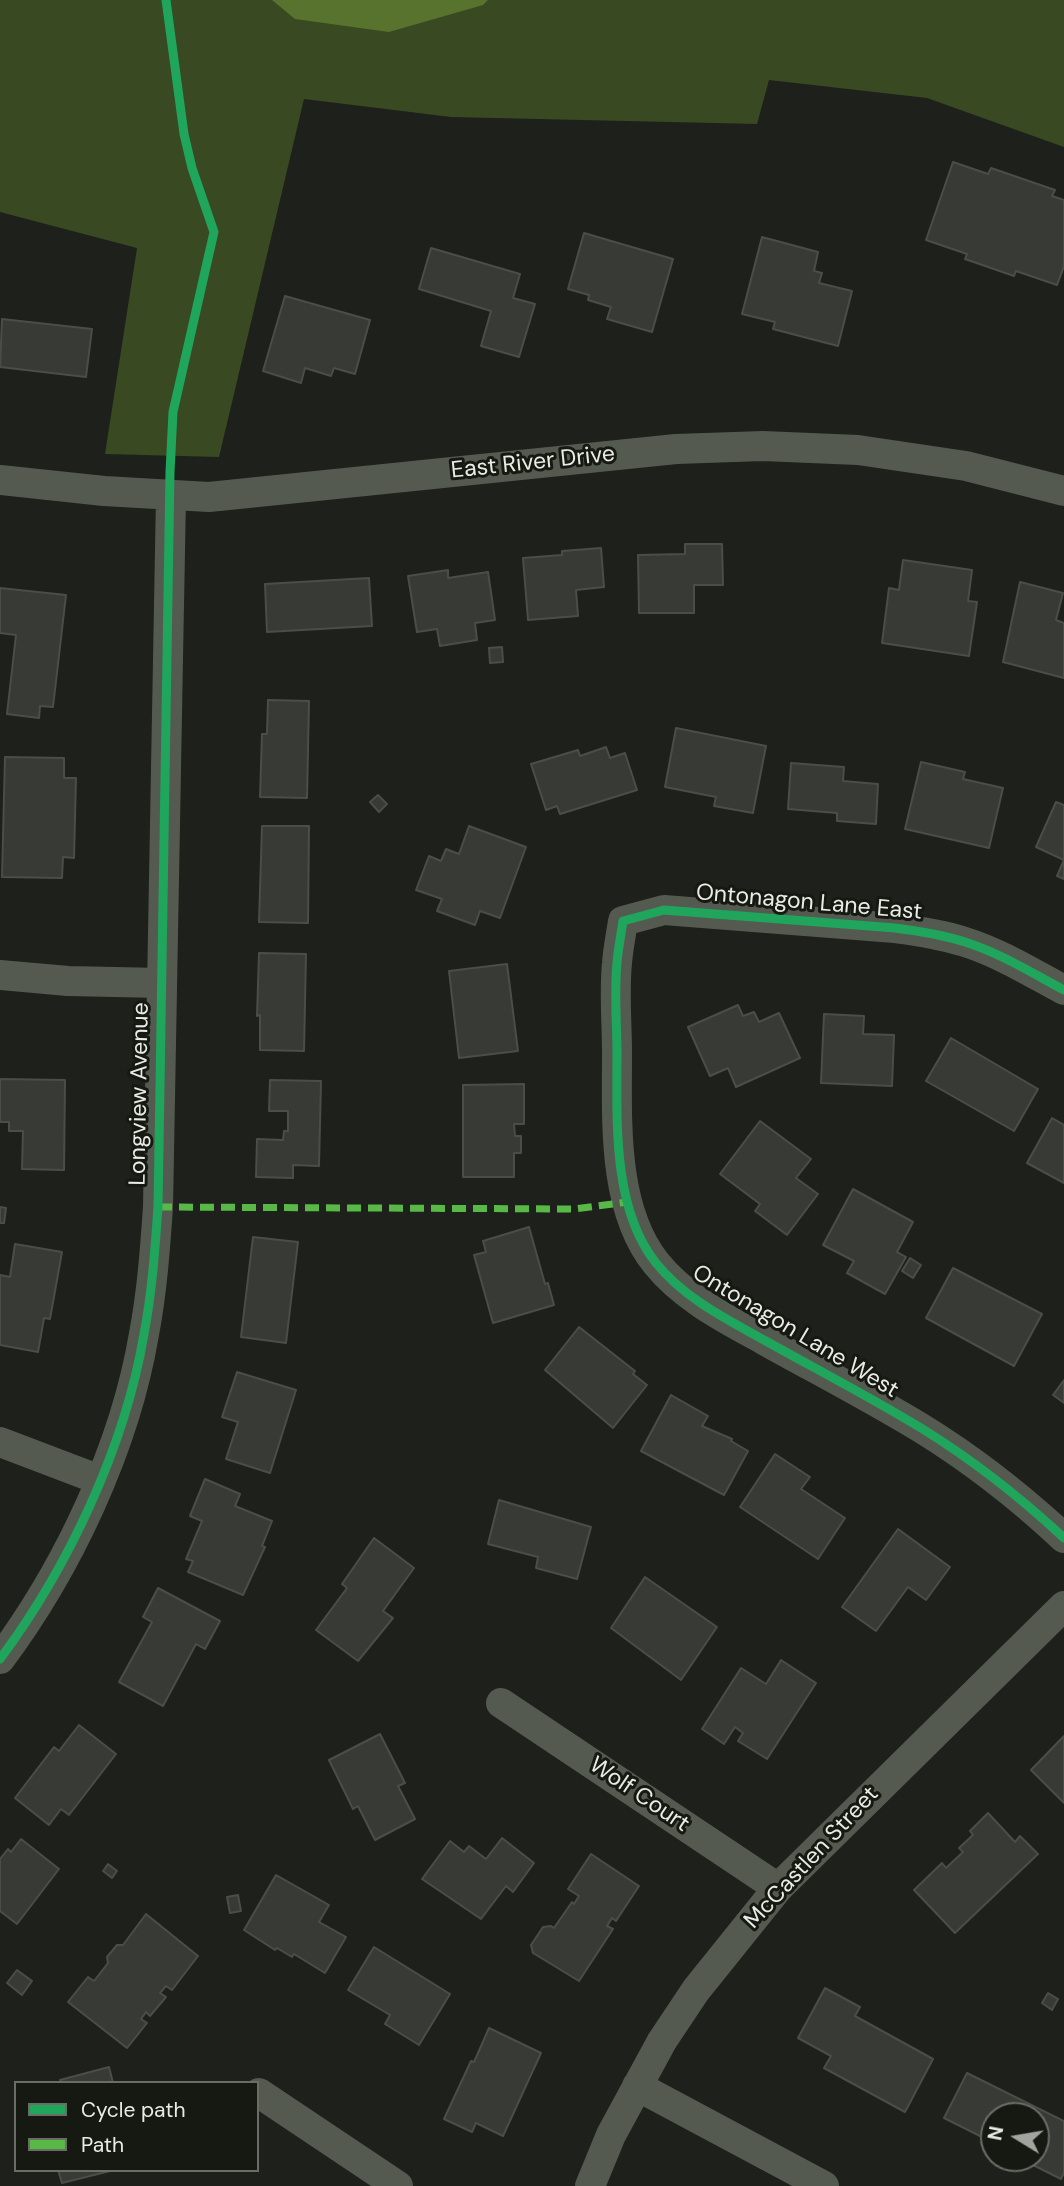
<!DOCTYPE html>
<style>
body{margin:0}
#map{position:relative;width:1064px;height:2186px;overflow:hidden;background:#1e201c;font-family:"DM Sans",sans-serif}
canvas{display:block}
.legend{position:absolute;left:14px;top:2081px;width:245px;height:91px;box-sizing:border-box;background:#151911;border:2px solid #6a6d66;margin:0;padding:9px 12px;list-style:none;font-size:21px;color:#e9ece6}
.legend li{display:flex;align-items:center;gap:14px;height:35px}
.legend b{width:35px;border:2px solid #6a6d66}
.north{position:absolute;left:980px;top:2102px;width:70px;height:70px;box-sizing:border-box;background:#151911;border:2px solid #6a6d66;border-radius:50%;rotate:281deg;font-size:19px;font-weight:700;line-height:28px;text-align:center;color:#e9ece6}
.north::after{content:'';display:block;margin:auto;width:24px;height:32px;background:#a2a59f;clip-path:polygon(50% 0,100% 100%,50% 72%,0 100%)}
</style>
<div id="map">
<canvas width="1064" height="2186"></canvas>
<ul class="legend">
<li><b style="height:9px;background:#20a55d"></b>Cycle path</li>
<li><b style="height:9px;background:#58b947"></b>Path</li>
</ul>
<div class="north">N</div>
</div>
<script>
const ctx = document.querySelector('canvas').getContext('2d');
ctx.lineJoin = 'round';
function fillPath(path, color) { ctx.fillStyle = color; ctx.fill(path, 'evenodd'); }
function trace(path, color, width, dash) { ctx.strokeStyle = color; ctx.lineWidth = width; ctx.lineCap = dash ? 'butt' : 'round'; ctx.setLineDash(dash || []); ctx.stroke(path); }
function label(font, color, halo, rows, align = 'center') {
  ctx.font = font + ' "DM Sans",sans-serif'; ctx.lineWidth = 6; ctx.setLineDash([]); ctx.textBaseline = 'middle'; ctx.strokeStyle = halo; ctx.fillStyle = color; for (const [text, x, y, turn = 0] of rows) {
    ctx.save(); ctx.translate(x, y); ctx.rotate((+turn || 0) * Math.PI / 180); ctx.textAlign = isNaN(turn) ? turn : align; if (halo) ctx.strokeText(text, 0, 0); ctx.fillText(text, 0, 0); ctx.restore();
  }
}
const green = new Path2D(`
 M 0,0 L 1064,0 L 1064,147 L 927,98 L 769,80 L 757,124 L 451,117 L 304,99 L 219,457 L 105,454 L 137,248 L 0,212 Z`);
const water = new Path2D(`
 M 272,0 L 488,0 L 483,5 L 389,32 L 295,19 Z`);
const building = new Path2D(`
 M 953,162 L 988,174 L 991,168 L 1055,190 L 1052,196 L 1064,200 L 1064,266 L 1057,285 L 1016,271 L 1014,276 L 965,259 L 967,254 L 926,240 Z
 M 584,233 L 673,259 L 652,332 L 607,319 L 611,307 L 588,300 L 589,295 L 568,289 Z
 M 762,237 L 818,252 L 814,271 L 822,273 L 819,283 L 852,291 L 838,346 L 773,329 L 775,322 L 742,314 Z
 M 431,248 L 520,274 L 513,298 L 535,304 L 519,357 L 481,346 L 491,311 L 419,289 Z
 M 285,296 L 370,320 L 355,374 L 334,368 L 331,376 L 305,368 L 301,383 L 263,371 Z
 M 2,319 L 92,329 L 86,377 L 0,367 Z
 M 685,544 L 722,544 L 723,585 L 694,585 L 694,613 L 639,613 L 638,555 L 685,554 Z
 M 601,548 L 604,587 L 576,590 L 578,616 L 528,620 L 523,558 L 562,555 L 562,551 Z
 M 903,560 L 972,570 L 968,601 L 977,602 L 969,656 L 882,643 L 889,588 L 899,590 Z
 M 448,570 L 448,578 L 488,572 L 495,620 L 475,623 L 477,640 L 440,646 L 437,629 L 417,632 L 408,576 Z
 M 369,578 L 372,626 L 267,632 L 265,584 Z
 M 1020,582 L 1063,593 L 1056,620 L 1064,623 L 1064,678 L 1003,662 Z
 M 0,588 L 66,595 L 53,707 L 40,706 L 39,718 L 7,714 L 16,635 L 0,633 Z
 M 502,647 L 503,662 L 490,663 L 489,648 Z
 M 268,700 L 309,701 L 307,798 L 260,797 L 262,734 L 267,734 Z
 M 676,728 L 766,746 L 753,813 L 714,806 L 716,797 L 665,787 Z
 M 606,747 L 610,758 L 625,753 L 637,790 L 560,814 L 557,806 L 546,810 L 531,764 L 578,750 L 580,756 Z
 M 5,757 L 64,758 L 64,778 L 76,778 L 74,858 L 63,857 L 62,878 L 2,877 Z
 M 921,762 L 965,772 L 963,779 L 1003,788 L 989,848 L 905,829 Z
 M 791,763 L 844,767 L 843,781 L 878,784 L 876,824 L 837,821 L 837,813 L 788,809 Z
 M 378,795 L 387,804 L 379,812 L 370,802 Z
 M 1056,802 L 1064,805 L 1064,860 L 1036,847 Z
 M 262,826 L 309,826 L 308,923 L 259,922 Z
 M 469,826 L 526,847 L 500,918 L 480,911 L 475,925 L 437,911 L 442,899 L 416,890 L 429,856 L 441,861 L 446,849 L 459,854 Z
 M 1064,860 L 1064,879 L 1057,876 Z
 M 259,953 L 306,954 L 304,1051 L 260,1050 L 260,1015 L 257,1016 Z
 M 507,964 L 518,1051 L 459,1058 L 449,971 Z
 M 738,1005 L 743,1016 L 754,1012 L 759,1022 L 779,1013 L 800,1058 L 736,1087 L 728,1068 L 710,1076 L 688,1027 Z
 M 824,1014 L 864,1016 L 863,1034 L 894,1035 L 892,1086 L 821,1083 Z
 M 951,1038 L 1038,1089 L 1014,1131 L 926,1081 Z
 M 0,1079 L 65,1080 L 64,1170 L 22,1169 L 23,1131 L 9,1131 L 9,1122 L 0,1122 Z
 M 270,1080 L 321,1081 L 319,1166 L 293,1165 L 293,1178 L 256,1177 L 257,1139 L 283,1140 L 284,1131 L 288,1131 L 288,1111 L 269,1111 Z
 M 524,1084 L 524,1124 L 514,1124 L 515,1136 L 521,1136 L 521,1153 L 514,1153 L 514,1177 L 463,1177 L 463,1085 Z
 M 1052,1118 L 1064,1125 L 1064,1183 L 1027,1163 Z
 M 760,1121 L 811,1159 L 796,1178 L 818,1194 L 787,1235 L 755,1211 L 760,1204 L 720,1174 Z
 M 853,1189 L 913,1222 L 897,1252 L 906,1257 L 885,1294 L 847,1273 L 854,1261 L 823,1245 Z
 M 0,1207 L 6,1208 L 4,1223 L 0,1223 Z
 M 529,1227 L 545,1284 L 548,1283 L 554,1305 L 493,1323 L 474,1255 L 486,1252 L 483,1241 Z
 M 253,1237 L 298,1242 L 286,1343 L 241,1337 Z
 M 15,1244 L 62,1252 L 50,1319 L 44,1318 L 38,1352 L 0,1345 L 0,1275 L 10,1277 Z
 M 910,1258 L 921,1265 L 913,1278 L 902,1271 Z
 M 953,1268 L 1042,1314 L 1014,1366 L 926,1318 Z
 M 579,1327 L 635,1371 L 633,1374 L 647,1385 L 613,1428 L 545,1370 Z
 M 237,1372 L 296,1390 L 270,1473 L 226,1459 L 238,1422 L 222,1417 Z
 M 1064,1380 L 1064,1403 L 1053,1395 Z
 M 671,1395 L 708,1416 L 702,1426 L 732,1439 L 731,1441 L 748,1451 L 724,1495 L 641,1451 Z
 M 775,1454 L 810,1477 L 801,1489 L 845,1518 L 818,1559 L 740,1507 Z
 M 205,1479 L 240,1494 L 235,1506 L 272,1521 L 262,1546 L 265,1547 L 243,1595 L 188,1572 L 193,1561 L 186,1559 L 202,1521 L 190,1516 Z
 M 499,1500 L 591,1527 L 577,1579 L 536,1568 L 538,1557 L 488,1544 Z
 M 898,1529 L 950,1567 L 926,1600 L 908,1587 L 876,1631 L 842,1607 Z
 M 374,1538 L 414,1568 L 383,1611 L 393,1618 L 358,1661 L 316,1630 L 347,1588 L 342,1584 Z
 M 645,1577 L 717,1627 L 681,1680 L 611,1628 Z
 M 158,1588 L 220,1621 L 205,1649 L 196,1644 L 163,1706 L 119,1682 L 152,1622 L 143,1617 Z
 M 781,1660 L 816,1683 L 767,1759 L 738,1741 L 743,1733 L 735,1727 L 724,1744 L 702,1729 L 741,1668 L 766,1684 Z
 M 79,1725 L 116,1754 L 69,1815 L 61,1809 L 49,1825 L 15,1798 L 54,1747 L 59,1751 Z
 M 380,1734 L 405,1783 L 398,1786 L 415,1819 L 375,1840 L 358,1806 L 353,1809 L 329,1760 Z
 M 1064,1736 L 1064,1803 L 1031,1770 Z
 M 988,1813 L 1015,1842 L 1020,1836 L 1038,1854 L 955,1933 L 914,1890 L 942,1863 L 946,1868 L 963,1852 L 959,1848 L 973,1835 L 970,1831 Z
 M 502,1838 L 534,1863 L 513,1892 L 506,1886 L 481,1919 L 422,1879 L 450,1841 L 464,1852 L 469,1846 L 486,1859 Z
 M 21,1839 L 59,1869 L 17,1924 L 0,1911 L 0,1859 L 8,1849 L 11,1852 Z
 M 591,1854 L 639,1886 L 616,1921 L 612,1918 L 607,1926 L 613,1929 L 579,1981 L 533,1953 L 531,1945 L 543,1927 L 551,1926 L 554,1928 L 572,1902 L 574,1904 L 579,1896 L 568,1889 Z
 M 108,1864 L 117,1871 L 112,1878 L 103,1871 Z
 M 276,1875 L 329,1905 L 319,1922 L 346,1937 L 325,1973 L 294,1954 L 292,1957 L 277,1948 L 275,1950 L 244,1930 Z
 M 238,1895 L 241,1911 L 230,1913 L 227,1897 Z
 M 146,1914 L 198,1956 L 172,1990 L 166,1986 L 160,1993 L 166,1997 L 150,2016 L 146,2012 L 141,2019 L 147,2023 L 127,2048 L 68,2002 L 88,1977 L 94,1981 L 108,1963 L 107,1957 L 117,1945 L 123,1945 Z
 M 374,1947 L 450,1994 L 419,2045 L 385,2024 L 390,2015 L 348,1990 Z
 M 17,1970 L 32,1981 L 22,1995 L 7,1983 Z
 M 825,1988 L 860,2007 L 855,2016 L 933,2059 L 905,2112 L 824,2068 L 831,2056 L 798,2038 Z
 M 1048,1993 L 1058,1999 L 1052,2010 L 1042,2003 Z
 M 489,2028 L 541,2053 L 503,2136 L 476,2123 L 472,2132 L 444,2119 L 471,2061 L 474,2062 Z
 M 109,2067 L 113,2083 L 61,2083 L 60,2080 Z
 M 967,2073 L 1064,2121 L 1064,2173 L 1061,2179 L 1021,2159 L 1036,2158 L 1036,2116 L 994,2116 L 994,2143 L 944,2118 Z
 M 58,2170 L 114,2170 L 62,2183 Z`);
const street = new Path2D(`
 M 0,480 L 104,491 L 209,497 L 676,449 L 763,446 L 858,450 L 966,466 L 1064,491
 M 0,975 L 68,981 L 161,983
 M 1064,990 C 1032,973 1000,953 965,942 C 943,935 919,931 895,928 L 664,910 L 623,921 C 621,935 618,949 617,963 C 614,992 617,1024 617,1053 C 617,1120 612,1208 656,1263 C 684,1298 726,1319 764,1340 C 816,1369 870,1397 921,1428 C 973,1460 1020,1497 1064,1538
 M 0,1442 L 100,1480
 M 0,1659 C 68,1568 125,1447 144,1334 C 152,1292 155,1250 158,1207 L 171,495
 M 501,1703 L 778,1888
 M 637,2086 L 824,2186
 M 259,2093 L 398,2186
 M 590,2186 L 611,2135 L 662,2041 L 696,1990 L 778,1888 L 1064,1606`);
const quiet = new Path2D(`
 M 158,1207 L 574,1209 L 628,1202`);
const cycleway = new Path2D(`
 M 1064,990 C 1032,973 1000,953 965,942 C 943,935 919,931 895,928 L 664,910 L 623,921 C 621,935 618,949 617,963 C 614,992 617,1024 617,1053 C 617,1120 612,1208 656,1263 C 684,1298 726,1319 764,1340 C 816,1369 870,1397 921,1428 C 973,1460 1020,1497 1064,1538
 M 0,1659 C 68,1568 125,1447 144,1334 C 152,1292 155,1250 158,1207 L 170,472 L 173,412 L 214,232 L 192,168 L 184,134 L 166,0`);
const streetNames = [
 ["East River Drive",533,463,-6],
 ["Ontonagon Lane East",809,903,5],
 ["Longview Avenue",140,1094,-89],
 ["Ontonagon Lane West",795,1332,31],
 ["Wolf Court",639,1795,34],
 ["McCastlen Street",812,1858,-47]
];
fillPath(green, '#394922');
fillPath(water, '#57732e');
fillPath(building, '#383a36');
trace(building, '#4b4d49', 2);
trace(street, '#555a50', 30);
trace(quiet, '#58b947', 7, [14, 7]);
trace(cycleway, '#20a55d', 9);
label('23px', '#e9ece6', '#151911', streetNames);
</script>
